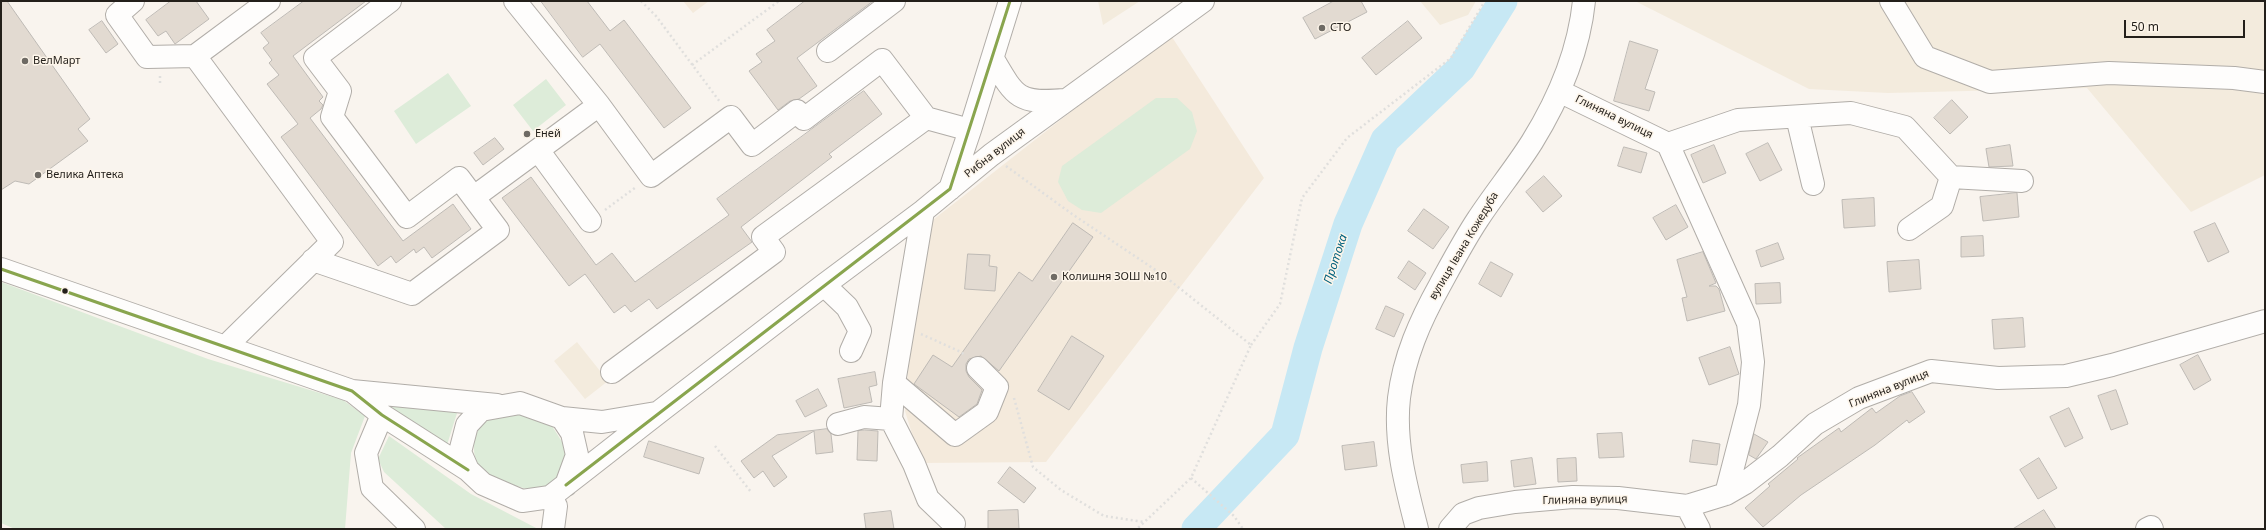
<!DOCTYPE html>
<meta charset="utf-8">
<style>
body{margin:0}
#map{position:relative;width:2266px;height:530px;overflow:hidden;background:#f9f4ee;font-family:"Noto Sans",sans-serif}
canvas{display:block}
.frame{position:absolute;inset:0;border:2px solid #231f1a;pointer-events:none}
.scale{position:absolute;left:2124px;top:20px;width:121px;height:18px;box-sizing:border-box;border:2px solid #231f1a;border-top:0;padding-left:5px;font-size:12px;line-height:14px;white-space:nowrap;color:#231f1a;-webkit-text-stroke:3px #fdf5ea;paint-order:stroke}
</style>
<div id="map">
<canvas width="2266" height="530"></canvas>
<div class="frame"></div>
<div class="scale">50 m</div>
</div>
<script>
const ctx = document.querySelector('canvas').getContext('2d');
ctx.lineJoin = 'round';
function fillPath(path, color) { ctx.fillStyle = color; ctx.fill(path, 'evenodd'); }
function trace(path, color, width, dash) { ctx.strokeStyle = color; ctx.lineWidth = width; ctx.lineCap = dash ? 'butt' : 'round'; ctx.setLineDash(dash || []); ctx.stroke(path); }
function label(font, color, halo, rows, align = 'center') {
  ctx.font = font + ' "Noto Sans",sans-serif'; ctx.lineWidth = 3; ctx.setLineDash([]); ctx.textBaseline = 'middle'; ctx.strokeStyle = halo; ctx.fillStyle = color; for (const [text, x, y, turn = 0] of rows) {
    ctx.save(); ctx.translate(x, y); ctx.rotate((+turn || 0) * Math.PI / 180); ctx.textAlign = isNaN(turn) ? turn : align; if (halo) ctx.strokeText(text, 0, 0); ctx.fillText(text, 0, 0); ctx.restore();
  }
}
const built = new Path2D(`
 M 683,1 L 709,1 L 693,13 Z
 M 1170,34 L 1264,178 L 1046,462 L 921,463 L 905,411 L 910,347 L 929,223 Z`);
const industrial = new Path2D(`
 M 1098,1 L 1140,1 L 1103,25 Z
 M 1420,1 L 1476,1 L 1468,15 L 1440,25 Z
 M 1635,1 L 2265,1 L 2265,175 L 2191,212 L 2087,88 L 1888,93 L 1809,89 Z
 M 577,342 L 608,381 L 585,399 L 554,361 Z`);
const green = new Path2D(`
 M 448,73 L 471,106 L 416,144 L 394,111 Z
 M 546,79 L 566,105 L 533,131 L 513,105 Z
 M 1156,98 L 1177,98 L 1192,112 L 1197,131 L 1190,149 L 1101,213 L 1082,210 L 1068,201 L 1058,182 L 1062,166 Z
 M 1,282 L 208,359 L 343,400 L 365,416 L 351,453 L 345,529 L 15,529 L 1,523 Z
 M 387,406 L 458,410 L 447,445 Z
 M 502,413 L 529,416 L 552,426 L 566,448 C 565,455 565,464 562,470 C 558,480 542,491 530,489 C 518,488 489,477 480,467 C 469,453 474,428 488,418 C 491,415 498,414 502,413 Z
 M 389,436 L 471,494 L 538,529 L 446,529 L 384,472 L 378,459 Z`);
const river = new Path2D(`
 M 1196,529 L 1285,435 L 1308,348 L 1348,224 L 1385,140 L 1461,68 L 1503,1`);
const building = new Path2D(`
 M 1,1 L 7,1 L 90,119 L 78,129 L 88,141 L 29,184 L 15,181 L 1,190 Z
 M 171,1 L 196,1 L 209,19 L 175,44 L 166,31 L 158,36 L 146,20 Z
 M 304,1 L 366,1 L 293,56 L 323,97 L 319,101 L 323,105 L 321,109 L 310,118 L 403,241 L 453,204 L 471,229 L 432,258 L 424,247 L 416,253 L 414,249 L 396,263 L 391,256 L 378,266 L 281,137 L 298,124 L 267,84 L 279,75 L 269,63 L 272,60 L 263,48 L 269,43 L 261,33 Z
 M 541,1 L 587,1 L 610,31 L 624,20 L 691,108 L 664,128 L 600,44 L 583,57 Z
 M 805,1 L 873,1 L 797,58 L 817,86 L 799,99 L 790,101 L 778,110 L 749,71 L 762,62 L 756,54 L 775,41 L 767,30 Z
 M 1334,1 L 1361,1 L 1367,12 L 1315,39 L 1303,18 Z
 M 102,21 L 118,44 L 106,53 L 89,30 Z
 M 1408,21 L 1422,38 L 1376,75 L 1362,58 Z
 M 1630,41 L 1658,50 L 1645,89 L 1655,92 L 1649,111 L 1614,101 Z
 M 864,91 L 882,114 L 829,154 L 832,157 L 741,227 L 752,242 L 657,309 L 649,299 L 631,312 L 625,305 L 614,313 L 585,274 L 569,286 L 502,198 L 531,177 L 596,265 L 612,253 L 635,282 L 729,215 L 717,199 Z
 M 1952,100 L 1968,117 L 1950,134 L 1934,118 Z
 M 495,138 L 504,149 L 483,165 L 474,153 Z
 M 1768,143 L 1782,170 L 1760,181 L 1746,154 Z
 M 1714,145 L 1726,173 L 1703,183 L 1691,155 Z
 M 2010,145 L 2013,166 L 1989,167 L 1986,149 Z
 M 1624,147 L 1647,153 L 1641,173 L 1618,166 Z
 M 1544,176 L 1562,196 L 1543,212 L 1526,192 Z
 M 2017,193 L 2019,217 L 1983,221 L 1980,197 Z
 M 1874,198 L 1875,226 L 1844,228 L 1842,200 Z
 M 1676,205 L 1688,227 L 1666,240 L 1653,218 Z
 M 1424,209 L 1449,227 L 1433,249 L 1408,231 Z
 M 1073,223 L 1093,237 L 999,371 L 981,356 L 969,359 L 966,364 L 966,371 L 969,377 L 982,390 L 977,404 L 959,417 L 914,384 L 933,355 L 952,367 L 1019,272 L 1032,281 Z
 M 2215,223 L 2229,252 L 2208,262 L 2194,232 Z
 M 1983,236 L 1984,256 L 1961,257 L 1961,237 Z
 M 1778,243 L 1784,259 L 1761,267 L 1756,251 Z
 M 1703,252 L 1716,283 L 1709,286 L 1716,286 L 1719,289 L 1725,311 L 1687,321 L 1682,298 L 1687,297 L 1677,260 Z
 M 968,254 L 990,255 L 989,266 L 997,267 L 995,291 L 965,289 Z
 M 1919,260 L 1921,289 L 1889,292 L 1887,262 Z
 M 1409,261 L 1426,273 L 1415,290 L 1398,278 Z
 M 1491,262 L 1513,274 L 1501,297 L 1479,284 Z
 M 1780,283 L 1781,303 L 1756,304 L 1755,284 Z
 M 1386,306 L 1404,314 L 1394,337 L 1376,329 Z
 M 2023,318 L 2025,347 L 1994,349 L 1992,320 Z
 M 1072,336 L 1104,356 L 1069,410 L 1038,391 Z
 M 1730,347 L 1739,374 L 1709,385 L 1699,358 Z
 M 2198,355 L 2211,380 L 2194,390 L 2180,365 Z
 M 875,372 L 877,385 L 869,387 L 872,402 L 844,408 L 838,379 Z
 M 818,389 L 827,406 L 805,417 L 796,401 Z
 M 2116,390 L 2128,424 L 2111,430 L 2098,396 Z
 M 1912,392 L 1925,412 L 1909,423 L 1907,420 L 1875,445 L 1801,495 L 1763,527 L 1745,508 L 1770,486 L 1768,484 L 1798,459 L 1797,458 L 1839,428 L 1841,432 L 1872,408 L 1876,413 L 1900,396 Z
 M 2069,408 L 2083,438 L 2065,447 L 2050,417 Z
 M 827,429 L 831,434 L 833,452 L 816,454 L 814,431 L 772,456 L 787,477 L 774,487 L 763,471 L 754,478 L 741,461 L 777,435 Z
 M 865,430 L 878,431 L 877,461 L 857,460 L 858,431 Z
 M 1622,433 L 1624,457 L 1599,458 L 1597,434 Z
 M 1754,434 L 1768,442 L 1756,459 L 1749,455 Z
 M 1693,440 L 1720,444 L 1717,465 L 1690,462 Z
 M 649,441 L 704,458 L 699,474 L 644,457 Z
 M 1374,442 L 1377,466 L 1345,470 L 1342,446 Z
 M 1532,458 L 1536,484 L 1514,487 L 1511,461 Z
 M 1576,458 L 1577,481 L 1558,482 L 1557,459 Z
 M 2039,458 L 2057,488 L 2038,499 L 2020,470 Z
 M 1487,462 L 1488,481 L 1463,483 L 1461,465 Z
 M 1010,467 L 1036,488 L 1024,503 L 998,483 Z
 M 1018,510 L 1019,529 L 988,529 L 988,511 Z
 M 2044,510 L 2056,529 L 2013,529 Z
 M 891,511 L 894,529 L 866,529 L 864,514 Z`);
const path = new Path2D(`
 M 641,1 L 656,16 L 720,102
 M 692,65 L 779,1
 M 160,76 L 160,85
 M 1006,166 L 1072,214 L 1163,275 L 1251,345 L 1191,478 L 1137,529
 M 605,210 L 636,187
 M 921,334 L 961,352 L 965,355
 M 1251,345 L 1280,304 L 1302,198 L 1347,138 L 1451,58 L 1485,1
 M 1014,398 L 1033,467 L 1061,490 L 1104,516 L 1144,522
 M 715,446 L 751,492
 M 1191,478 L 1234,516 L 1243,529`);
const minor = new Path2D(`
 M 133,1 L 117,15 L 147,57 L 195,56
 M 1891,1 L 1925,57 L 1990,82 L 2109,73 L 2234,78 L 2265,82
 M 828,51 L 894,1
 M 993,59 C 1015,97 1018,104 1064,100
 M 1559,91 L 1668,144 L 1738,120 L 1851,113 L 1905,127 L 1951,177 L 2022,181
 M 599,105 L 651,176 L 731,117 L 752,145 L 797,111 L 804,119 L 882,60 L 926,118 L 970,130
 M 1797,117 L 1813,184
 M 1668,144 L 1748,323 L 1753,362 L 1749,405 L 1726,494
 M 538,150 L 590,221
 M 950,189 L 970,130 L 1010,1
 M 474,197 L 599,105 L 515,1
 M 1909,229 L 1942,206 L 1951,177
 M 313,260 L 412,294 L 498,230 L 459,178 L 407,217 L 332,117 L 340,91 L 315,58 L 390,1
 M 1,269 L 352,391 L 497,405
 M 824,285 L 847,307 L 860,331 L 851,351
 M 226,346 L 332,242 L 195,56 L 269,1
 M 612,372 L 774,252 L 763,237 L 926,118
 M 894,383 L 923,211
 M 352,391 L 382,415 L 468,470
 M 382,415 L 366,453 L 372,488 L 414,529
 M 562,418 L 602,422 L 656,413
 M 838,424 L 864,417 L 891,419
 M 566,485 L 577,455 L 572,433 L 562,418 L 520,403 L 481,410 L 467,425 L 460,452 L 468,470 L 483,484 L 522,501 L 550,497 L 581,473 L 659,412 L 824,285 L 923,211 L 991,155 L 1203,1
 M 550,497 L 556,506 L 553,529
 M 1687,506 L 1699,529
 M 954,524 L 928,499 L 914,464 L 891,419 L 894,383 L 955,435 L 987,412 L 997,387 L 978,368
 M 1417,529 C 1406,486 1394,442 1399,398 C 1404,357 1420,321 1440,285 C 1452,263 1464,240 1478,219 C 1495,193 1515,169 1532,142 C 1558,100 1579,50 1584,1
 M 1450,529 L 1463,514 L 1479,508 L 1515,502 L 1573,497 L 1618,498 L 1687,506 L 1726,494 L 1745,483 L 1780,456 L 1815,424 L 1859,398 L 1931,371 L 1998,378 L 2066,376 L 2112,365 L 2265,321
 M 2147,529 L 2151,527 L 2152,529`);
const bus1 = new Path2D(`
 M 1,269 L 352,391 L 382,415 L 468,470
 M 566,485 L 950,189 L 1010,1`);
const markers = [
 [1322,28,4,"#6e6a64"],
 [25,61,4,"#6e6a64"],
 [527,134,4,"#6e6a64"],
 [38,175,4,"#6e6a64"],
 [1054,277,4,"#6e6a64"],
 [65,291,3.5,"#231f1a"]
];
const poiNames = [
 ["СТО",1330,28],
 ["ВелМарт",33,61],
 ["Еней",535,134],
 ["Велика Аптека",46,175],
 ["Колишня ЗОШ №10",1062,277]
];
const streetNames = [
 ["Глиняна вулиця",1614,117,26],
 ["Рибна вулиця",995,153,-38],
 ["вулиця Івана Кожедуба",1464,246,-59],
 ["Глиняна вулиця",1889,389,-22],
 ["Глиняна вулиця",1585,500,-1]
];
const waterNames = [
 ["Протока",1336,259,-72]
];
fillPath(built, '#f4eadc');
fillPath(industrial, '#f3ebdd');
fillPath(green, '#ddecd9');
trace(river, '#c7e8f4', 29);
fillPath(building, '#e2dad1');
trace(building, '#bebab5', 1);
trace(minor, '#b1ada8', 24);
trace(path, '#e0dfdd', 2.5, [2, 3]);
trace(minor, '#fefdfc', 22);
trace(bus1, '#89a54e', 3);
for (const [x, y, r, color] of markers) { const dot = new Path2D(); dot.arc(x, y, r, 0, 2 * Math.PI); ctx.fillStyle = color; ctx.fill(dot); trace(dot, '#fdf5ea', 1.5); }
label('11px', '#231f1a', '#fdf5ea', poiNames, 'left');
label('11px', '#231f1a', '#fdf5ea', streetNames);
label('italic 12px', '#00617d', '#fdf5ea', waterNames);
</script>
